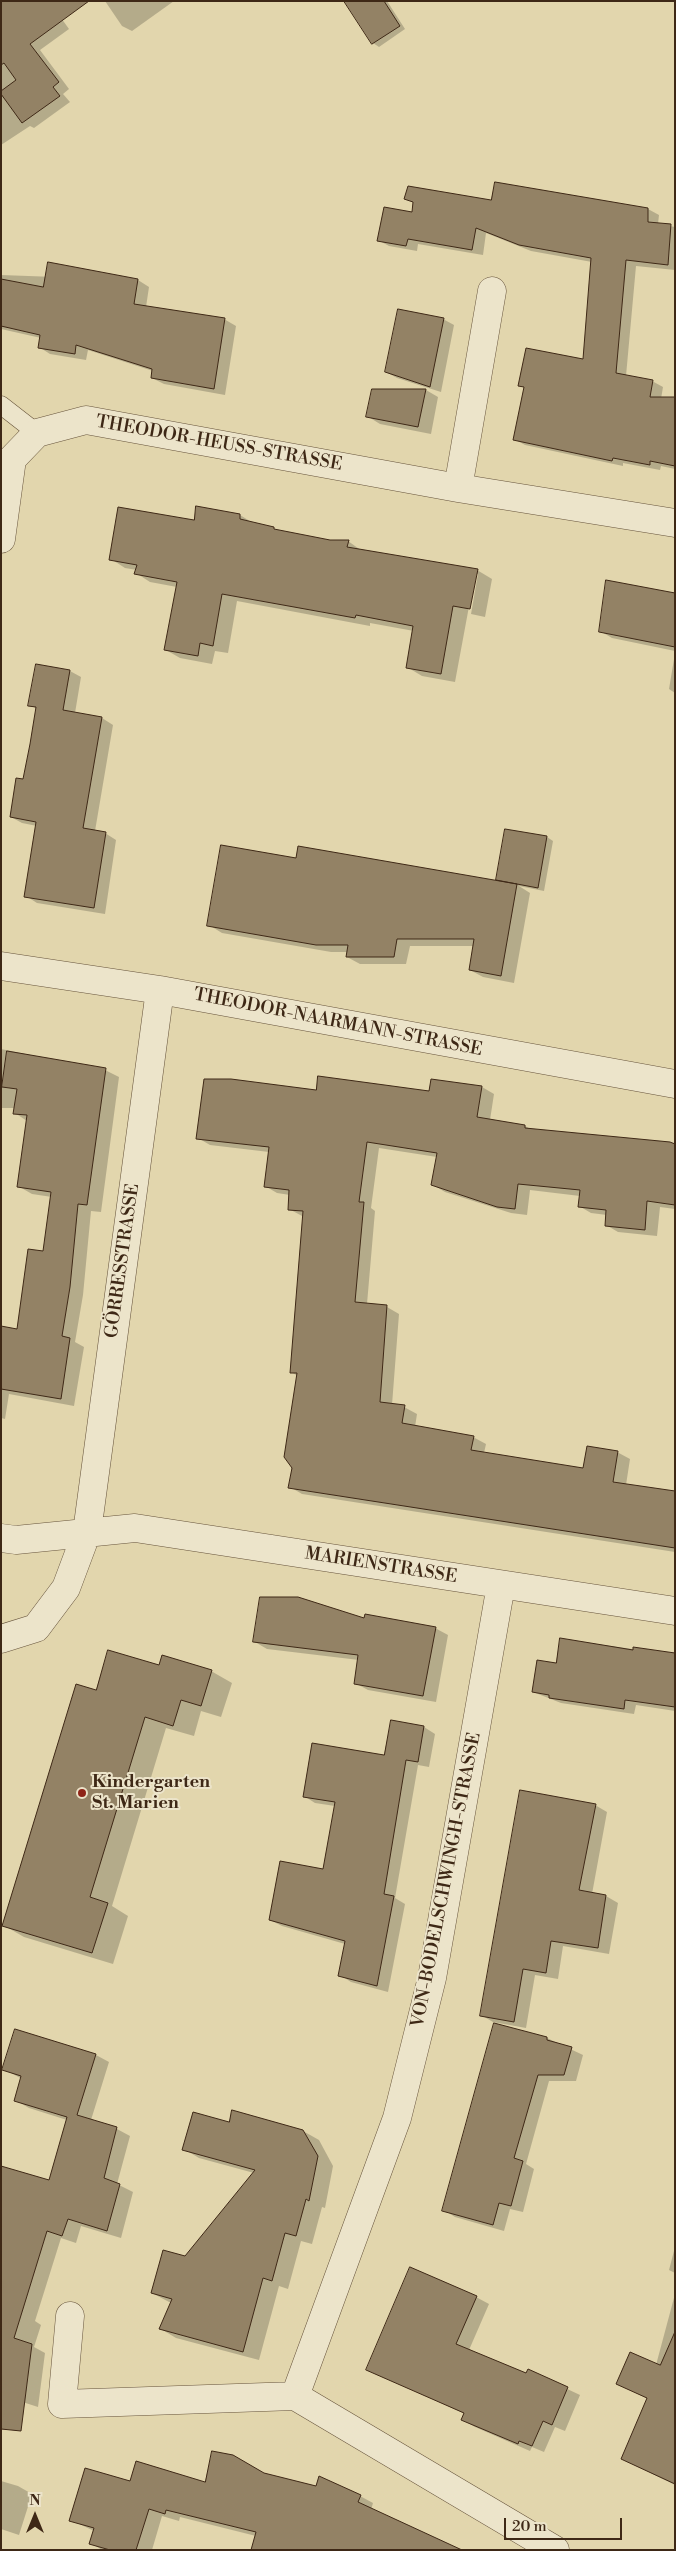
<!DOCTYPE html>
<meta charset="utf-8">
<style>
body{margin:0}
#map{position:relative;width:676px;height:2551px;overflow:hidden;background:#e2d6ad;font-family:"Libre Bodoni",serif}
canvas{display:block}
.frame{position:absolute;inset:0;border:2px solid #3e2816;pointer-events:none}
.north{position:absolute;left:10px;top:2491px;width:50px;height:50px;-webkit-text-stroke:4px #ece4ca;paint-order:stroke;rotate:0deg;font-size:14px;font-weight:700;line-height:20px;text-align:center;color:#3e2816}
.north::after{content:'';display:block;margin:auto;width:18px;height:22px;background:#3e2816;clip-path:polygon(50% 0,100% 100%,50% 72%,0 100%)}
.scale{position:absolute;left:504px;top:2518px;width:118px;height:22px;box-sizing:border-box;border:2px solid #3e2816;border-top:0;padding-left:6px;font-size:15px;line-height:18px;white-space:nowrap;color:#3e2816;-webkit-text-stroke:4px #ece4ca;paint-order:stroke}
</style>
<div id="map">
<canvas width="676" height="2551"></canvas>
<div class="frame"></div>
<div class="north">N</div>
<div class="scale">20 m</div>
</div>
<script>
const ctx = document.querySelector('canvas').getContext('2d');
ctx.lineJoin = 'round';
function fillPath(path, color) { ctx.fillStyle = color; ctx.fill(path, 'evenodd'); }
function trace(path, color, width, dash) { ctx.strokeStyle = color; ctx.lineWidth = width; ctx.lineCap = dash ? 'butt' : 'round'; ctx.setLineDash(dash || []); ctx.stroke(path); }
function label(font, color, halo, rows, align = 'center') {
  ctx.font = font + ' "Libre Bodoni",serif'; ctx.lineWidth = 4; ctx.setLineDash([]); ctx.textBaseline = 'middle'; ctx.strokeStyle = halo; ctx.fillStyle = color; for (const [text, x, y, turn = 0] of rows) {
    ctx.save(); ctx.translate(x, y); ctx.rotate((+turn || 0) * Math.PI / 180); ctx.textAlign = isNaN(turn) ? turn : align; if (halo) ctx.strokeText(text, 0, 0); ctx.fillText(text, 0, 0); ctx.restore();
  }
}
const shadow = new Path2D(`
 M 1,1 L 49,1 L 69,29 L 40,50 L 69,89 L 63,94 L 70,102 L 34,128 L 30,126 L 1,145 Z
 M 105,1 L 174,1 L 132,31 L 122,26 Z
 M 367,1 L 387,1 L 405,29 L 379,47 L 373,43 Z
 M 406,198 L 648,209 L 659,215 L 658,224 L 675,227 L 675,270 L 636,266 L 626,376 L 652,381 L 663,387 L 661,399 L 675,399 L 675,469 L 661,466 L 660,470 L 623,463 L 623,466 L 525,445 L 514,439 L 525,388 L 520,385 L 584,361 L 592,262 L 531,251 L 486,233 L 483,255 L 418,244 L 417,251 L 389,246 L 378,240 L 413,213 L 415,203 Z
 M 1,275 L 138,280 L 149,287 L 146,307 L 224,319 L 236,326 L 225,395 L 164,384 L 152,378 L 153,371 L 88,350 L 86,360 L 50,354 L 39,347 L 41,338 L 1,329 Z
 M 443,319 L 454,325 L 441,392 L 397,378 L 386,372 Z
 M 426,390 L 438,397 L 431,434 L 380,424 L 367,416 Z
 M 197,508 L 240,515 L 253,523 L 281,532 L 330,541 L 348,541 L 362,551 L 477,570 L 492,579 L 485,617 L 471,614 L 478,574 L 475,574 L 455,682 L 422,676 L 407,667 L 414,631 L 370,623 L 370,626 L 237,601 L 228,653 L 215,651 L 212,664 L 180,658 L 166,650 L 177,587 L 150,582 L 136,573 L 137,570 L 125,568 L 111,559 L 195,522 Z
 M 675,593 L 675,651 L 612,638 L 600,631 Z
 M 675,653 L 675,693 L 669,689 Z
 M 37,665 L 70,671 L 81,677 L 75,713 L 102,718 L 113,725 L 95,831 L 105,833 L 116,840 L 105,914 L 37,903 L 26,896 L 37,826 L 22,823 L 11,817 L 24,780 L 37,709 L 30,705 Z
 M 547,837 L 553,841 L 544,891 L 519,886 L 530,893 L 514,983 L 483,977 L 470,970 L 474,946 L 410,946 L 406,964 L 360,964 L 347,957 L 348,952 L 331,952 L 222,933 L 209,925 L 297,859 L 502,882 L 497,879 Z
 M 1,1049 L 105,1070 L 119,1077 L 101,1212 L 91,1211 L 83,1295 L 75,1342 L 84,1347 L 74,1406 L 9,1394 L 5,1419 L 1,1418 L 1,1327 L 18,1330 L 44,1252 L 52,1197 L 32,1194 L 18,1186 L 27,1121 L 15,1113 L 15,1108 L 1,1108 Z
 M 482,1087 L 494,1094 L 490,1120 L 525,1126 L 532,1130 L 675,1144 L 675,1209 L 660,1207 L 657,1236 L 618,1232 L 606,1225 L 607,1215 L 591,1213 L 579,1206 L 580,1196 L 530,1190 L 527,1215 L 511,1213 L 445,1192 L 433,1185 L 437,1157 L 379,1148 L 371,1208 L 375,1211 L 367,1304 L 387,1307 L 399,1314 L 392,1405 L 404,1407 L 417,1414 L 415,1427 L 473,1437 L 486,1444 L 484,1453 L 584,1470 L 617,1452 L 630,1459 L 626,1485 L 675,1492 L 675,1552 L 302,1494 L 290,1487 L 298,1376 L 291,1372 L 304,1217 L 289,1209 L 290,1195 L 277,1193 L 265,1186 L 269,1152 L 210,1145 L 198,1138 L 317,1091 L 430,1093 Z
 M 365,1620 L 435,1628 L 448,1635 L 436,1702 L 368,1690 L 355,1683 L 359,1660 L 267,1649 L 255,1642 Z
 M 561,1639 L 675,1655 L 675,1711 L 636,1705 L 634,1714 L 561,1703 L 533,1692 L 557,1665 Z
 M 160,1667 L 211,1671 L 232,1683 L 221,1717 L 201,1711 L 194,1736 L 166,1728 L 112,1906 L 128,1916 L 113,1964 L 24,1937 L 3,1925 L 97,1691 Z
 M 392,1722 L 424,1727 L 435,1734 L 429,1767 L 418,1765 L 395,1898 L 405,1904 L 388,1992 L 351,1982 L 340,1975 L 345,1944 L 282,1926 L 270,1920 L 324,1870 L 335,1806 L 315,1803 L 304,1796 L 385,1756 Z
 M 595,1805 L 607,1812 L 592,1894 L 606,1896 L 618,1903 L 609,1954 L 563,1946 L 558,1979 L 535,1975 L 526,2028 L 493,2022 L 481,2015 Z
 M 16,2030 L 96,2055 L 109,2062 L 91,2120 L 117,2129 L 130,2136 L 117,2184 L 133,2192 L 121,2238 L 81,2226 L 76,2243 L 61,2238 L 35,2321 L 41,2325 L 34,2347 L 45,2353 L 38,2407 L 10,2398 L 1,2167 L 50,2182 L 67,2120 L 29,2108 L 15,2100 L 22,2079 L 4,2069 Z
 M 547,2038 L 583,2055 L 576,2081 L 549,2081 L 526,2164 L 534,2169 L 523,2212 L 510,2209 L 504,2231 L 455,2217 L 444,2210 Z
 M 230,2124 L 303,2131 L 319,2140 L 333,2166 L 325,2208 L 322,2207 L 312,2244 L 301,2241 L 288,2289 L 279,2286 L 259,2360 L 176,2338 L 161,2329 L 171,2303 L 152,2293 L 185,2257 L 254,2173 L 199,2158 L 184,2149 Z
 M 675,2247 L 675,2273 L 669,2270 Z
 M 675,2294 L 675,2485 L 622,2459 L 648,2399 L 617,2384 L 656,2365 Z
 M 476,2297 L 489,2304 L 469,2350 L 527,2375 L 529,2371 L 580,2395 L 565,2431 L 555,2427 L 544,2452 L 532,2447 L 530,2451 L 475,2427 L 463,2420 L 465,2414 L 367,2369 Z
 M 264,2474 L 360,2496 L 373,2503 L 371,2510 L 256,2536 L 180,2517 L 179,2521 L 162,2516 L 152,2550 L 102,2550 L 91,2543 L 94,2531 L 71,2520 L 131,2482 L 205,2483 Z
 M 1,2481 L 18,2486 L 32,2494 L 19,2535 L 1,2529 Z`);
const building = new Path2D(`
 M 1,1 L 89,1 L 30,44 L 59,82 L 53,87 L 60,96 L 22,123 L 1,94 L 1,91 L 16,80 L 4,63 L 1,65 Z
 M 344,1 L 384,1 L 400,26 L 372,44 Z
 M 495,182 L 648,208 L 648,222 L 671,224 L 668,265 L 626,260 L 616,373 L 653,380 L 650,397 L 675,397 L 675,466 L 650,461 L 650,465 L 613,458 L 612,461 L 513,440 L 524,387 L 518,386 L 526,348 L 583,359 L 591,258 L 519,245 L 476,228 L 472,250 L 408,239 L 406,246 L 377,241 L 384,207 L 412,212 L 413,202 L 404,199 L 408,186 L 491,200 Z
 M 48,262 L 138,279 L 134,304 L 225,318 L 214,389 L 151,378 L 152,369 L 76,345 L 75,354 L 38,348 L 40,335 L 1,326 L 1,279 L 43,287 Z
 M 398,309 L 444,318 L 430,387 L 385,372 Z
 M 372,389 L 426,389 L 418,427 L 366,417 Z
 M 196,506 L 240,514 L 240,519 L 274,527 L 274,529 L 330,540 L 349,540 L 347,547 L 478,569 L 470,609 L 453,606 L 441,674 L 406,668 L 413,626 L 356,615 L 355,618 L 222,594 L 213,646 L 200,643 L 198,656 L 164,650 L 177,582 L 134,574 L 137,565 L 109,560 L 118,507 L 194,520 Z
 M 606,580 L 675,593 L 675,647 L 599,632 Z
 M 36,664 L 70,670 L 63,710 L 102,717 L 83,828 L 106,832 L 94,908 L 24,897 L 36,822 L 10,817 L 16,778 L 23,779 L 30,744 L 36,707 L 28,706 Z
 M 505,829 L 547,836 L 538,888 L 496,880 Z
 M 221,845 L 296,858 L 298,846 L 517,884 L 501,976 L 469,970 L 474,939 L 397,939 L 394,957 L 346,957 L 348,945 L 316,945 L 207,926 Z
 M 7,1051 L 106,1068 L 87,1205 L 78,1204 L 70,1287 L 62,1336 L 70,1338 L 61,1399 L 1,1389 L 1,1326 L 17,1329 L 28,1249 L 43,1251 L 51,1192 L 17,1187 L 27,1115 L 13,1114 L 17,1089 L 2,1087 Z
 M 318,1076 L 429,1091 L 431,1079 L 482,1086 L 477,1117 L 525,1125 L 525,1128 L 670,1142 L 675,1144 L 675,1205 L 647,1201 L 645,1230 L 605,1226 L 606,1210 L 578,1207 L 580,1190 L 518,1184 L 515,1209 L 497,1207 L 431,1185 L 437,1153 L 367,1142 L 359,1202 L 364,1202 L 355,1302 L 387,1305 L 380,1402 L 405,1405 L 402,1423 L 474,1436 L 471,1450 L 583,1468 L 587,1446 L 618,1451 L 613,1482 L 675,1491 L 675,1548 L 288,1488 L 292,1468 L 284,1457 L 297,1373 L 290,1373 L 303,1211 L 288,1210 L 289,1190 L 264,1187 L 269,1147 L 196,1139 L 204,1079 L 231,1079 L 316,1090 Z
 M 260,1597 L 298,1597 L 364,1618 L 365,1614 L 436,1627 L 423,1696 L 354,1684 L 358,1655 L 253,1642 Z
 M 560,1638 L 633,1650 L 633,1647 L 675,1653 L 675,1707 L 625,1700 L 624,1709 L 549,1698 L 549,1695 L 532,1692 L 537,1660 L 556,1663 Z
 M 108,1650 L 159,1665 L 162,1655 L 212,1670 L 201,1706 L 181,1700 L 173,1726 L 145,1717 L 90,1897 L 108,1903 L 92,1953 L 2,1926 L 76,1684 L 96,1690 Z
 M 391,1720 L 424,1726 L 418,1762 L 406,1760 L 384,1894 L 394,1896 L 377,1986 L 338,1976 L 345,1941 L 269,1920 L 280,1861 L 323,1869 L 335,1802 L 303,1797 L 312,1743 L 384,1755 Z
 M 520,1790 L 596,1804 L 579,1890 L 606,1895 L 598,1948 L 551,1941 L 546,1973 L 523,1969 L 514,2022 L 480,2016 Z
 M 494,2023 L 547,2037 L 547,2040 L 572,2047 L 564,2075 L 538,2075 L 514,2158 L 523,2161 L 511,2206 L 499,2203 L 493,2225 L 442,2211 Z
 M 15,2029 L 96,2054 L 77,2115 L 117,2127 L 104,2178 L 120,2184 L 107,2231 L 68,2219 L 62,2236 L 47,2231 L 14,2338 L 32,2344 L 21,2431 L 1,2429 L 1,2166 L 49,2180 L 67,2117 L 14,2101 L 21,2076 L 2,2070 Z
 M 232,2110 L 303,2130 L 318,2156 L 309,2201 L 306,2199 L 296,2236 L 285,2233 L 272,2281 L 263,2278 L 243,2352 L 159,2329 L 172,2299 L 151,2293 L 163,2250 L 185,2256 L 255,2170 L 182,2150 L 193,2112 L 229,2122 Z
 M 410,2267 L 477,2296 L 456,2344 L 526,2373 L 528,2369 L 568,2387 L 552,2425 L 543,2421 L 532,2446 L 519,2441 L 518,2444 L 461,2420 L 464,2413 L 366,2370 Z
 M 675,2332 L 675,2484 L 621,2459 L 647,2398 L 616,2384 L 630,2352 L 660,2365 Z
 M 212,2451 L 233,2455 L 264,2473 L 316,2486 L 319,2476 L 361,2495 L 358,2502 L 462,2550 L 251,2550 L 256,2532 L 166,2510 L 165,2514 L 149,2509 L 136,2550 L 110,2550 L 89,2544 L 94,2528 L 69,2521 L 85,2468 L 130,2481 L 136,2461 L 205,2482 Z`);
const lane = new Path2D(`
 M 1,405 L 37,433`);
const street = new Path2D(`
 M 458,488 L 492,291
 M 1,539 L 12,459 L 37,433 L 86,420 L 458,488 L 675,523
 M 1,966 L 160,990 L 675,1084
 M 1,1538 L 16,1540 L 135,1528 L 675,1611
 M 1,1639 L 36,1628 L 66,1588 L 87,1532 L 160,990
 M 70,2316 L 62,2404 L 295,2396 L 555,2550
 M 295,2396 L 397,2118 L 432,1978 L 501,1585`);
const markers = [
 [82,1793,5,"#8f2418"]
];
const streetNames = [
 ["THEODOR-HEUSS-STRASSE",219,444,10],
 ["THEODOR-NAARMANN-STRASSE",338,1023,11],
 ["GÖRRESSTRASSE",123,1261,-82],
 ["MARIENSTRASSE",381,1566,9],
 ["VON-BODELSCHWINGH-STRASSE",447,1880,-79]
];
const poiNames = [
 ["Kindergarten",92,1783],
 ["St. Marien",92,1804]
];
fillPath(shadow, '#0003');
fillPath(building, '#938265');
trace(building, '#3e2816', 1);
trace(lane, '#67543c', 19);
trace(street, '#67543c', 29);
trace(lane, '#ece4ca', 18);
trace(street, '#ece4ca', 28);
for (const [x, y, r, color] of markers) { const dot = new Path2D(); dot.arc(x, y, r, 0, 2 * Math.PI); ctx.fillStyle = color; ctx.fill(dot); trace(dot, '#ece4ca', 2); }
label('18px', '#3e2816', '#ece4ca', streetNames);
label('bold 18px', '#3e2816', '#ece4ca', poiNames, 'left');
</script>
